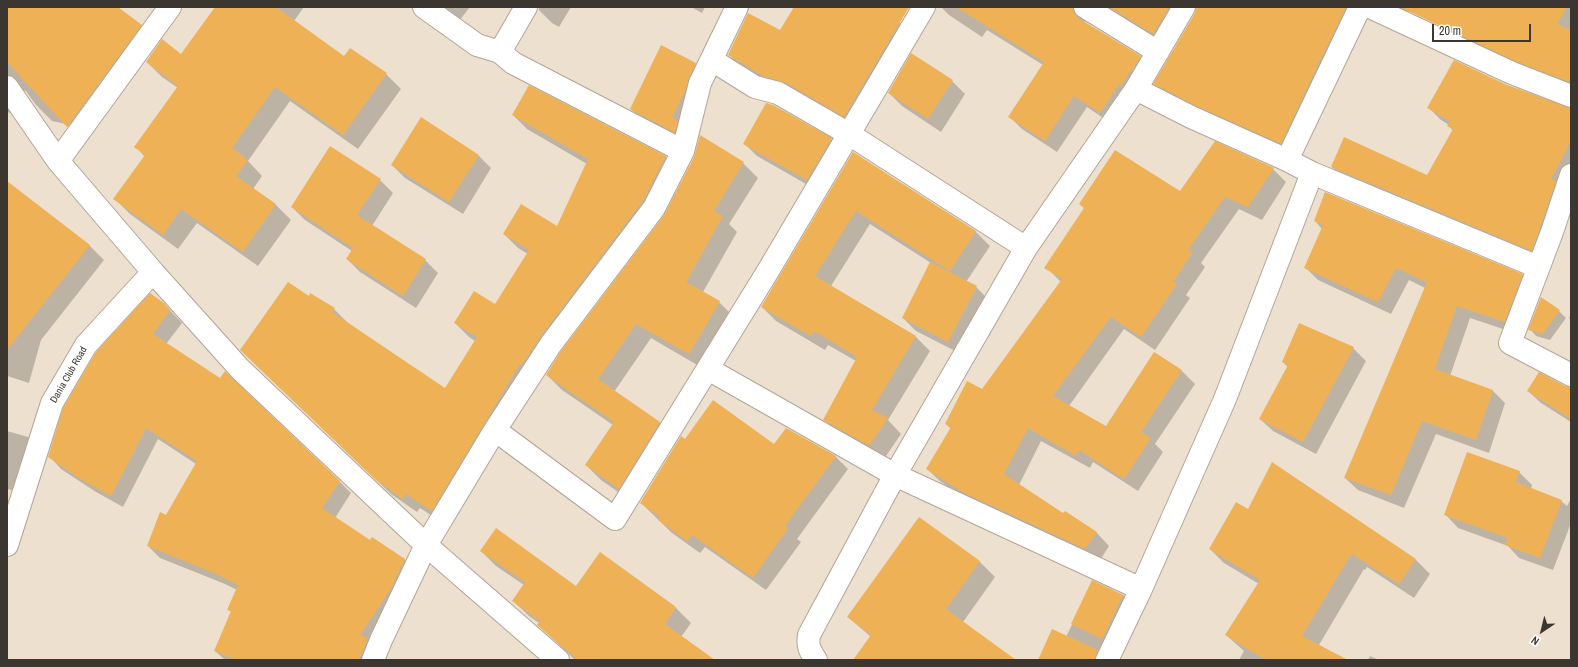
<!DOCTYPE html>
<style>
body{margin:0}
#map{position:relative;width:1578px;height:667px;overflow:hidden;background:#ede0cf;font-family:"Archivo Narrow",sans-serif}
canvas{display:block}
.frame{position:absolute;inset:0;border:8px solid #3b3630;pointer-events:none}
.north{position:absolute;left:1522px;top:611px;width:40px;height:40px;-webkit-text-stroke:3px #fff;paint-order:stroke;rotate:215deg;font-size:11px;font-weight:700;line-height:16px;text-align:center;color:#3b3630}
.north::after{content:'';display:block;margin:auto;width:14px;height:18px;background:#3b3630;clip-path:polygon(50% 0,100% 100%,50% 72%,0 100%)}
.scale{position:absolute;left:1432px;top:24px;width:99px;height:18px;box-sizing:border-box;border:2px solid #3b3630;border-top:0;padding-left:5px;font-size:12px;line-height:14px;white-space:nowrap;color:#3b3630;-webkit-text-stroke:3px #fff;paint-order:stroke}
</style>
<div id="map">
<canvas width="1578" height="667"></canvas>
<div class="frame"></div>
<div class="north">N</div>
<div class="scale">20 m</div>
</div>
<script>
const ctx = document.querySelector('canvas').getContext('2d');
ctx.lineJoin = 'round';
function fillPath(path, color) { ctx.fillStyle = color; ctx.fill(path, 'evenodd'); }
function trace(path, color, width, dash) { ctx.strokeStyle = color; ctx.lineWidth = width; ctx.lineCap = dash ? 'butt' : 'round'; ctx.setLineDash(dash || []); ctx.stroke(path); }
function label(font, color, halo, rows, align = 'center') {
  ctx.font = font + ' "Archivo Narrow",sans-serif'; ctx.lineWidth = 4; ctx.setLineDash([]); ctx.textBaseline = 'middle'; ctx.strokeStyle = halo; ctx.fillStyle = color; for (const [text, x, y, turn = 0] of rows) {
    ctx.save(); ctx.translate(x, y); ctx.rotate((+turn || 0) * Math.PI / 180); ctx.textAlign = isNaN(turn) ? turn : align; if (halo) ctx.strokeText(text, 0, 0); ctx.fillText(text, 0, 0); ctx.restore();
  }
}
const shadow = new Path2D(`
 M 7,7 L 116,7 L 141,25 L 157,41 L 84,142 L 66,124 L 52,121 L 36,105 L 26,91 L 22,90 L 15,114 L 7,112 L 7,118 Z
 M 217,7 L 304,7 L 294,21 L 344,58 L 350,49 L 386,74 L 401,89 L 358,149 L 290,101 L 248,161 L 262,176 L 253,189 L 276,205 L 291,220 L 258,266 L 197,223 L 178,249 L 130,214 L 115,199 L 145,157 L 136,147 L 178,88 L 162,77 L 147,62 L 182,55 Z
 M 438,7 L 470,7 L 459,21 Z
 M 524,7 L 571,7 L 559,27 L 552,23 L 539,10 L 539,7 L 531,10 Z
 M 691,7 L 705,7 L 702,13 Z
 M 795,7 L 875,7 L 900,22 L 913,35 L 858,129 L 779,89 L 742,68 L 729,55 L 781,32 Z
 M 941,7 L 1096,7 L 1087,12 L 1084,20 L 1085,23 L 1140,57 L 1152,69 L 1112,124 L 1087,107 L 1057,152 L 1022,129 L 1010,117 L 1043,65 L 987,30 L 982,37 L 949,15 Z
 M 1101,7 L 1195,7 L 1166,46 Z
 M 1198,7 L 1370,7 L 1293,155 L 1167,96 L 1155,84 L 1196,13 Z
 M 1385,7 L 1412,7 L 1407,16 Z
 M 1472,7 L 1571,7 L 1571,89 L 1471,46 L 1458,34 Z
 M 911,55 L 952,81 L 965,94 L 941,132 L 902,106 L 889,93 Z
 M 695,64 L 708,77 L 688,145 L 644,122 L 631,109 Z
 M 1506,85 L 1571,109 L 1571,184 L 1544,262 L 1344,179 L 1332,167 L 1428,176 L 1453,131 L 1449,126 L 1449,125 L 1441,120 L 1428,107 Z
 M 529,87 L 666,157 L 680,171 L 555,350 L 446,525 L 420,508 L 417,512 L 391,494 L 255,364 L 309,298 L 334,309 L 348,323 L 445,390 L 475,341 L 469,337 L 455,323 L 495,306 L 528,254 L 518,248 L 504,234 L 558,227 L 587,164 L 527,129 L 513,115 Z
 M 701,136 L 743,163 L 758,178 L 729,224 L 737,232 L 703,292 L 719,302 L 734,317 L 704,369 L 651,338 L 614,392 L 660,423 L 674,438 L 634,503 L 601,480 L 586,465 L 613,425 L 562,390 L 547,375 L 665,216 L 695,157 Z
 M 831,139 L 844,152 L 820,192 L 757,156 L 744,143 Z
 M 853,153 L 975,231 L 990,246 L 966,282 L 976,287 L 989,300 L 961,354 L 916,331 L 903,318 L 931,263 L 870,224 L 831,286 L 915,336 L 930,351 L 888,420 L 901,434 L 884,459 L 839,434 L 825,420 L 856,361 L 828,345 L 825,350 L 776,321 L 762,307 Z
 M 478,155 L 491,168 L 463,214 L 405,178 L 392,165 Z
 M 1273,169 L 1286,182 L 1262,220 L 1239,209 L 1201,263 L 1205,267 L 1186,295 L 1190,298 L 1155,350 L 1124,329 L 1069,406 L 1106,427 L 1155,353 L 1182,371 L 1195,384 L 1155,444 L 1163,452 L 1138,491 L 1093,462 L 1090,468 L 1041,441 L 1019,485 L 1064,515 L 1096,532 L 1109,546 L 1099,562 L 978,506 L 941,482 L 927,469 L 951,429 L 946,424 L 983,390 L 1061,282 L 1046,267 L 1180,193 Z
 M 380,180 L 393,193 L 372,226 L 425,260 L 438,273 L 416,308 L 360,272 L 347,259 L 352,251 L 305,220 L 292,207 Z
 M 7,182 L 89,245 L 104,260 L 41,340 L 29,383 L 7,376 Z
 M 1315,221 L 1522,275 L 1535,288 L 1518,334 L 1470,318 L 1450,376 L 1492,390 L 1505,403 L 1489,453 L 1436,434 L 1404,508 L 1358,490 L 1345,478 L 1425,288 L 1409,280 L 1391,314 L 1318,280 L 1305,267 L 1322,229 Z
 M 1541,298 L 1559,311 L 1566,318 L 1550,340 L 1536,336 L 1530,329 Z
 M 164,304 L 182,323 L 166,344 L 339,481 L 351,493 L 335,518 L 370,541 L 404,559 L 416,572 L 376,660 L 225,660 L 215,651 L 231,612 L 229,610 L 237,590 L 225,584 L 160,558 L 148,546 L 196,464 L 158,439 L 123,507 L 96,492 L 61,469 L 49,456 Z
 M 1571,313 L 1571,321 L 1569,318 Z
 M 1353,348 L 1366,361 L 1316,454 L 1273,431 L 1260,419 L 1288,367 L 1283,362 Z
 M 1565,387 L 1571,388 L 1571,422 L 1541,403 L 1528,391 Z
 M 7,431 L 28,437 L 41,450 L 27,494 L 7,489 Z
 M 685,440 L 775,446 L 835,456 L 848,469 L 797,539 L 801,542 L 766,590 L 705,547 L 700,553 L 672,533 L 641,503 Z
 M 1519,472 L 1532,485 L 1531,489 L 1561,501 L 1567,506 L 1571,498 L 1571,523 L 1553,570 L 1519,558 L 1508,546 L 1458,528 L 1446,515 Z
 M 1248,510 L 1416,560 L 1430,574 L 1414,598 L 1367,567 L 1365,570 L 1364,569 L 1319,645 L 1346,660 L 1239,660 L 1244,651 L 1226,635 L 1259,584 L 1224,563 L 1210,549 Z
 M 919,518 L 980,562 L 995,577 L 963,622 L 1015,660 L 854,660 L 871,637 L 848,617 Z
 M 481,551 L 576,588 L 600,554 L 676,608 L 691,623 L 681,637 L 713,660 L 575,660 L 554,640 L 538,625 L 539,623 L 529,616 L 513,601 L 524,585 L 496,566 Z
 M 1093,581 L 1123,595 L 1138,611 L 1114,660 L 1039,660 L 1066,637 Z
 M 1370,656 L 1379,660 L 1368,660 Z`);
const building = new Path2D(`
 M 7,7 L 118,7 L 142,25 L 67,127 L 7,62 Z
 M 215,7 L 276,7 L 344,56 L 350,48 L 387,73 L 343,135 L 275,87 L 232,148 L 248,160 L 236,176 L 276,204 L 243,252 L 181,209 L 163,235 L 113,199 L 145,155 L 134,147 L 178,86 L 146,62 L 162,39 L 181,54 Z
 M 794,7 L 909,7 L 844,117 L 784,82 L 765,77 L 728,55 L 748,13 L 780,30 Z
 M 956,7 L 1073,7 L 1074,13 L 1078,18 L 1141,56 L 1132,71 L 1131,70 L 1121,86 L 1119,84 L 1100,113 L 1074,96 L 1045,141 L 1008,117 L 1044,62 Z
 M 1109,7 L 1170,7 L 1153,34 Z
 M 1196,7 L 1346,7 L 1321,59 L 1316,66 L 1317,67 L 1281,144 L 1196,106 L 1153,84 L 1195,13 Z
 M 1400,7 L 1567,7 L 1557,24 L 1571,30 L 1571,83 L 1517,62 Z
 M 661,45 L 696,63 L 689,78 L 686,89 L 672,117 L 678,121 L 675,133 L 630,109 Z
 M 911,53 L 953,80 L 928,119 L 888,93 Z
 M 1454,60 L 1507,85 L 1571,108 L 1571,141 L 1551,179 L 1556,181 L 1532,251 L 1331,167 L 1344,137 L 1427,175 L 1453,129 L 1447,126 L 1450,121 L 1427,108 Z
 M 529,85 L 666,156 L 643,201 L 541,336 L 522,365 L 520,364 L 432,511 L 406,494 L 403,499 L 376,480 L 240,350 L 288,282 L 309,296 L 310,293 L 335,308 L 332,312 L 445,388 L 477,337 L 454,323 L 474,291 L 495,304 L 529,250 L 503,234 L 521,204 L 557,226 L 588,159 L 512,115 Z
 M 766,103 L 773,105 L 832,138 L 807,180 L 743,144 Z
 M 421,117 L 479,155 L 449,202 L 391,165 Z
 M 700,135 L 744,162 L 714,211 L 723,216 L 686,282 L 720,301 L 689,354 L 636,324 L 598,379 L 660,422 L 619,489 L 585,465 L 614,422 L 546,375 L 561,351 L 664,215 L 694,157 Z
 M 1215,141 L 1274,168 L 1248,207 L 1225,197 L 1188,250 L 1192,253 L 1173,282 L 1177,284 L 1141,337 L 1111,317 L 1053,396 L 1106,426 L 1154,352 L 1182,370 L 1141,432 L 1151,438 L 1124,479 L 1079,450 L 1076,456 L 1028,428 L 1004,474 L 1063,513 L 1065,511 L 1097,532 L 1085,549 L 964,493 L 926,469 L 951,427 L 945,424 L 967,381 L 982,389 L 1062,279 L 1044,268 L 1084,208 L 1079,204 L 1115,150 L 1180,191 Z
 M 330,146 L 381,179 L 357,215 L 426,259 L 403,296 L 346,259 L 353,248 L 291,207 Z
 M 853,152 L 976,231 L 950,271 L 856,211 L 815,276 L 916,336 L 872,410 L 888,418 L 869,446 L 823,420 L 857,357 L 814,331 L 811,336 L 761,307 Z
 M 7,181 L 90,245 L 7,350 Z
 M 1325,192 L 1523,274 L 1505,322 L 1457,306 L 1435,369 L 1493,390 L 1476,440 L 1422,421 L 1391,495 L 1344,478 L 1427,282 L 1396,268 L 1378,302 L 1304,268 L 1323,225 L 1314,221 Z
 M 930,262 L 977,286 L 948,342 L 902,318 Z
 M 150,293 L 164,303 L 170,310 L 153,334 L 220,378 L 225,371 L 340,481 L 322,508 L 370,540 L 372,537 L 405,559 L 392,587 L 360,635 L 368,638 L 359,660 L 236,660 L 214,651 L 231,611 L 227,610 L 238,585 L 212,572 L 147,546 L 160,512 L 166,515 L 197,461 L 146,428 L 111,496 L 82,480 L 48,457 L 63,408 L 96,352 Z
 M 1541,297 L 1560,310 L 1543,334 L 1528,330 Z
 M 1299,323 L 1354,347 L 1303,442 L 1259,419 L 1288,365 L 1282,362 Z
 M 1539,372 L 1565,386 L 1571,387 L 1571,419 L 1527,391 Z
 M 713,400 L 774,444 L 786,428 L 836,456 L 785,526 L 788,528 L 753,578 L 692,535 L 687,541 L 658,520 L 660,517 L 640,503 L 681,436 L 685,439 Z
 M 1467,452 L 1520,471 L 1516,482 L 1562,500 L 1540,558 L 1505,545 L 1508,538 L 1444,515 Z
 M 1272,462 L 1416,559 L 1399,584 L 1352,554 L 1351,556 L 1350,556 L 1302,636 L 1348,660 L 1266,660 L 1225,635 L 1260,580 L 1209,549 L 1236,502 L 1248,509 Z
 M 919,517 L 980,561 L 946,609 L 1016,660 L 853,660 L 871,635 L 847,617 Z
 M 496,528 L 576,586 L 600,552 L 676,607 L 665,624 L 715,660 L 578,660 L 537,625 L 540,621 L 512,601 L 525,582 L 480,551 Z
 M 1092,580 L 1123,595 L 1102,639 L 1071,624 Z
 M 1052,629 L 1098,650 L 1095,660 L 1038,660 Z`);
const minor = new Path2D(`
 M 424,7 L 477,45 L 500,52 L 513,63 L 683,151
 M 1085,7 L 1158,52
 M 1370,7 L 1512,73 L 1571,96
 M 500,52 L 526,7
 M 712,60 L 755,87 L 778,93 L 849,134 L 1026,248
 M 7,87 L 58,161 L 153,272 L 240,369 L 426,545 L 558,660
 M 1136,89 L 1191,117 L 1287,160
 M 58,161 L 170,7
 M 1312,173 L 1538,267
 M 1571,175 L 1552,232 L 1510,343 L 1571,375
 M 708,369 L 895,475 L 1141,589
 M 495,430 L 551,344 L 654,208 L 683,151 L 700,83 L 737,7
 M 7,545 L 52,403 L 86,345 L 153,272
 M 373,660 L 381,640 L 426,545 L 495,430 L 615,519 L 768,271 L 924,7
 M 816,660 C 810,651 807,646 809,635 L 895,475 L 1026,248 L 1136,89 L 1184,7
 M 1107,660 L 1141,589 L 1225,399 L 1312,173 L 1287,160 L 1360,7`);
const streetNames = [
 ["Dania Club Road",69,375,-60]
];
fillPath(shadow, '#0003');
fillPath(building, '#eeb156');
trace(minor, '#b2a595', 24);
trace(minor, '#fff', 22);
label('10px', '#3b3630', '#fff', streetNames);
</script>
